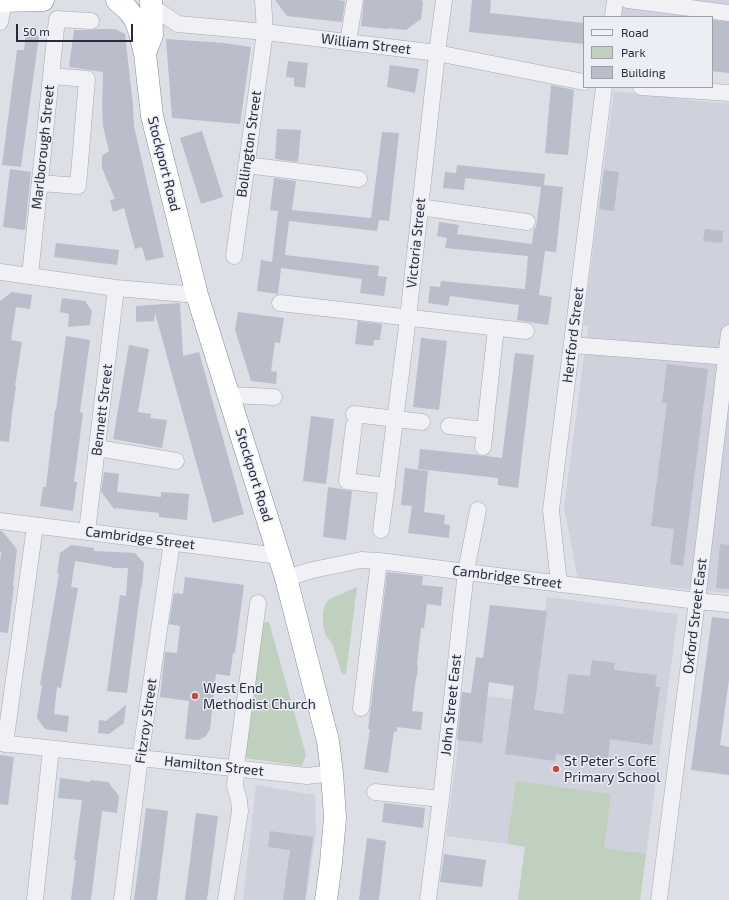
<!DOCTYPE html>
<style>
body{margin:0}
#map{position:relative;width:729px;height:900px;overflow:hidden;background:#dddfe7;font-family:"Exo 2",sans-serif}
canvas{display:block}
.legend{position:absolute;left:583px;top:16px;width:130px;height:72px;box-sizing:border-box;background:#eceef5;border:1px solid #9da0ab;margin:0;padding:5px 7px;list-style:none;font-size:12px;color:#272a3d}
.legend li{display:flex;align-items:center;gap:8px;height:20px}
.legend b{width:20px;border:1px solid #9da0ab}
.scale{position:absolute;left:16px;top:24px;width:117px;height:18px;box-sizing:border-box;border:2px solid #272a3d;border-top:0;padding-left:5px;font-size:12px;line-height:14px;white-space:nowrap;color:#272a3d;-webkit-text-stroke:3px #eceef5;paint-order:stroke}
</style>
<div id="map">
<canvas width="729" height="900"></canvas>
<ul class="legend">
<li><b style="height:5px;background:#f0f0f5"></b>Road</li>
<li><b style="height:11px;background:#bfd1be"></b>Park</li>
<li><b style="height:11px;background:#babdca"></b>Building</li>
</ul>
<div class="scale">50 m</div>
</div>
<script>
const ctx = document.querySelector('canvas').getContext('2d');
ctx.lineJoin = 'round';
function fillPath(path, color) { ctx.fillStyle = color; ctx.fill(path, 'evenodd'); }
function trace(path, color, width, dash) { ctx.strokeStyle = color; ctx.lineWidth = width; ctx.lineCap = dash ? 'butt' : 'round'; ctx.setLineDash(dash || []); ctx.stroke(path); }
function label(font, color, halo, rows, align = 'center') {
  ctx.font = font + ' "Exo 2",sans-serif'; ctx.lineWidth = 3; ctx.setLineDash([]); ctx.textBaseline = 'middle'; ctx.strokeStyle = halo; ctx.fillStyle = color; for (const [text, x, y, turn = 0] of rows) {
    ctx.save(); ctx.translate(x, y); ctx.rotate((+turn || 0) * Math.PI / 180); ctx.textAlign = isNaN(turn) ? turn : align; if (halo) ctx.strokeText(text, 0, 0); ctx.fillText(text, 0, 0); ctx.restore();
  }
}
const built = new Path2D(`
 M 623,0 L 729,0 L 729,73 L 712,71 L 712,17 L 621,17 Z
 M 614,91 L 717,103 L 729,103 L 729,593 L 578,579 L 564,508 L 588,326 L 583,325 Z
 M 547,597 L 678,614 L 640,900 L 518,900 L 525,846 L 446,836 L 465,693 L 532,702 Z
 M 256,785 L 315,795 L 316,832 L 306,900 L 243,900 Z`);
const green = new Path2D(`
 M 357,587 L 346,674 L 342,674 L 332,643 L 326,636 L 323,626 L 323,612 L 326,603 L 330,599 Z
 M 262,622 L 269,622 L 306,755 L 302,766 L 244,758 Z
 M 516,781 L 611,794 L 604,848 L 646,854 L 640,900 L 518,900 L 525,847 L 507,844 Z`);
const building = new Path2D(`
 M 275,0 L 338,0 L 345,1 L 342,22 L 305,18 L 287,16 Z
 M 364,0 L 422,0 L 422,2 L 423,2 L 421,19 L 406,30 L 387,28 L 387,29 L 361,26 Z
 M 472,0 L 491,0 L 490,13 L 584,23 L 584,44 L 469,32 Z
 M 712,20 L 729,22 L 729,73 L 712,71 Z
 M 96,29 L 115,29 L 125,34 L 133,105 L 134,126 L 164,257 L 146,261 L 142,247 L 135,249 L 124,208 L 113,212 L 110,200 L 115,199 L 102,168 L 102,156 L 109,151 L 103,126 L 102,107 L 103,72 L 69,67 L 74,30 L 90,30 Z
 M 26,34 L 39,36 L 21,167 L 2,165 L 17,50 L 24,50 Z
 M 166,39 L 224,43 L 251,47 L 240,124 L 172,118 Z
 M 288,61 L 308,63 L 305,88 L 294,86 L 294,78 L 286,77 Z
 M 390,65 L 419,69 L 415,93 L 387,87 Z
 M 551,85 L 574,90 L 568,155 L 545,153 Z
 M 277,129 L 301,130 L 298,162 L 275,159 Z
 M 202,131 L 223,197 L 201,204 L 180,138 Z
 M 382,132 L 399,133 L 389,221 L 379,220 L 377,231 L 289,221 L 285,255 L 379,266 L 378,276 L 387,277 L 384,296 L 360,293 L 362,279 L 281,268 L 278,294 L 257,291 L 261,260 L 272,262 L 278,211 L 270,210 L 274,178 L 296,181 L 292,210 L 371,218 Z
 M 457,165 L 545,174 L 544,185 L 563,187 L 556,252 L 545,251 L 539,295 L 552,297 L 548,325 L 517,320 L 519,305 L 450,296 L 448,306 L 428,303 L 430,286 L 440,287 L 441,281 L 525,289 L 528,256 L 445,248 L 447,238 L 437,236 L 439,222 L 459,225 L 457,234 L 532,244 L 534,228 L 536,228 L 541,187 L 465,178 L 464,190 L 443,188 L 445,172 L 456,173 Z
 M 10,169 L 31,172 L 25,230 L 3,227 Z
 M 604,170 L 619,172 L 614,211 L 599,209 Z
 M 705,229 L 723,231 L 722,243 L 703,241 Z
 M 56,243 L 119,250 L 117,265 L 54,257 Z
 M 12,292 L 32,295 L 30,309 L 16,307 L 11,340 L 22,342 L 15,386 L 16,386 L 12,414 L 9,442 L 0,441 L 0,301 Z
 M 62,298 L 85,301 L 92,311 L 90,325 L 68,327 L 69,314 L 60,312 Z
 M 180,303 L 183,356 L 199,352 L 244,514 L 213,523 L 155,313 L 154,321 L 136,322 L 136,306 Z
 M 238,312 L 284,318 L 280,343 L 275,342 L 271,371 L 277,372 L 276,384 L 251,381 L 235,330 Z
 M 358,321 L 382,324 L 380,340 L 374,340 L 373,346 L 355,344 Z
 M 66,336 L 90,340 L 80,412 L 83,413 L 74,482 L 77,482 L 73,511 L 40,506 L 43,487 L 46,487 L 55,410 L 56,410 Z
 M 421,338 L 447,341 L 439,410 L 413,407 Z
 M 129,345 L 149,349 L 138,412 L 151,414 L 150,418 L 167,420 L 162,448 L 113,439 Z
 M 515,353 L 534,355 L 518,488 L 498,485 L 498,478 L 418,469 L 420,449 L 478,455 L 482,456 L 486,456 L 502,458 Z
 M 667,364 L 708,369 L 683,566 L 670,564 L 674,529 L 651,526 L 667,403 L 662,403 Z
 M 311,416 L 334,419 L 326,484 L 303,481 Z
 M 405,468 L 428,471 L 424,512 L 445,515 L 444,524 L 450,525 L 449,538 L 408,533 L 412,506 L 401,505 Z
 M 104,472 L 119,474 L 117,492 L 161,497 L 161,492 L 189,494 L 187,520 L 159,517 L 159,513 L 115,508 L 115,510 L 101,492 Z
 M 328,487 L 341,489 L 346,490 L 352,491 L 346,540 L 323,537 Z
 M 0,531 L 2,531 L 17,549 L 13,586 L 14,586 L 8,633 L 0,632 L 0,564 L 1,552 L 0,552 Z
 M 720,544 L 729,545 L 729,589 L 716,588 Z
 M 71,545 L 94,548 L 94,551 L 135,553 L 144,563 L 142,587 L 141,586 L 127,693 L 107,691 L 120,595 L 126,596 L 128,568 L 112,568 L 112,567 L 75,561 L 71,587 L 78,588 L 61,688 L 57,687 L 54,714 L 69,716 L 67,732 L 45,729 L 37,718 L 42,685 L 40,685 L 59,574 L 57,574 L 60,553 Z
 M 387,572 L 423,576 L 422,585 L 443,587 L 441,606 L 427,604 L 424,628 L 421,628 L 417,665 L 418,665 L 417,677 L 416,677 L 412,711 L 423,712 L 421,730 L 397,727 L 397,732 L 394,731 L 388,773 L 364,769 L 370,729 L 368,729 L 371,706 Z
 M 185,577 L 244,585 L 235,653 L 233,653 L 230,676 L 216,674 L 210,729 L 206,736 L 199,740 L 185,739 L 189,701 L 160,697 L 165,652 L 177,653 L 180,626 L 169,624 L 174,593 L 183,594 Z
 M 490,605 L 547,611 L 534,710 L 563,714 L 568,674 L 590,676 L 592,660 L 615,663 L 614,670 L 657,675 L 655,687 L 660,687 L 652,745 L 610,739 L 608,760 L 556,754 L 555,761 L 505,754 L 514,686 L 489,682 L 482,743 L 457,740 L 462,692 L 471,693 L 476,657 L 483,658 Z
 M 712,617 L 729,619 L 729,680 L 720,745 L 729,747 L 729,775 L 691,770 Z
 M 126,705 L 124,723 L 109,734 L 98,733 L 99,720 L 106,721 Z
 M 0,755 L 14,757 L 8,805 L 0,804 Z
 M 60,778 L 90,782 L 90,780 L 108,782 L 119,796 L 117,813 L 102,811 L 91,900 L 71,900 L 76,860 L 74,860 L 82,800 L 58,798 Z
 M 384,803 L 425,808 L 423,828 L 382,822 Z
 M 146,808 L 168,811 L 157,900 L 134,900 Z
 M 196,813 L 218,816 L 207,900 L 185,900 Z
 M 270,831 L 313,837 L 305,900 L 283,900 L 290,850 L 268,847 Z
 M 367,838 L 386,841 L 379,900 L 359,900 Z
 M 444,854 L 486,860 L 482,887 L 440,882 Z`);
const minor = new Path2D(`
 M 628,0 L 729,13
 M 151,6 L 178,24 L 265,32 L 437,53 L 584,82
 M 613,17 L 615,0
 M 0,22 L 4,2
 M 348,42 L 355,0
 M 641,87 L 729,93
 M 246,165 L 359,179
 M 40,183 L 78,186 L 87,79 L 51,76
 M 419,207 L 527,222
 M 234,256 L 265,32 L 263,0
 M 0,272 L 116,288 L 197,295
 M 30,275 L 57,19 L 91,21
 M 280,303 L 526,331
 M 572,345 L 729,357
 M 229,395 L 274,397
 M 354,414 L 422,422
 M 354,425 L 347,481 L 387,486
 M 449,426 L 485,430
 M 483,447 L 496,328
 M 97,448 L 176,461
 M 0,521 L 279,556
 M 381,530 L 408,318 L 437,53 L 444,0
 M 87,531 L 116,288
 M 286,578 L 313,570 L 361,560 L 379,561 L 697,601 L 729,604
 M 559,584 L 551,510 L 604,87
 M 361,708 L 379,561
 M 0,743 L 307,776 L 332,773
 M 5,744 L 35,526
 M 375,792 L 441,799
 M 35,900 L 51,749
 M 122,900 L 140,758 L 172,542
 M 226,900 L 240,811 L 239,800 L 235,786 L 237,759 L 258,603
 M 428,900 L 441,799 L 466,571 L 478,510
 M 659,900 L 697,601 L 729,333`);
const highway = new Path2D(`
 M 117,0 L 127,9 L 135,19 L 140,33 L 145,54 L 152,116 L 197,295 L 286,578 L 328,741 L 332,773 L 335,818 L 331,863 L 326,900
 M 0,1 L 43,0
 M 147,48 L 152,35 L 151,0`);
const markers = [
 [195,696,4,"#cd4741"],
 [556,769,4,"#cd4741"]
];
const streetNames = [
 ["William Street",366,44,7],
 ["Bollington Street",249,144,-82],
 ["Marlborough Street",43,147,-84],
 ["Stockport Road",164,164,76],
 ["Victoria Street",416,243,-84],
 ["Hertford Street",573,335,-83],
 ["Bennett Street",102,410,-83],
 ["Stockport Road",254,475,73],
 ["Cambridge Street",140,538,7],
 ["Cambridge Street",507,577,7],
 ["Oxford Street East",695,616,-83],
 ["John Street East",451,705,-84],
 ["Fitzroy Street",146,721,-82],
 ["Hamilton Street",214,766,6]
];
const poiNames = [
 ["West End",203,688],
 ["Methodist Church",203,704],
 ["St Peter's CofE",564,761],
 ["Primary School",564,777]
];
fillPath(built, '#cfd1dc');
fillPath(green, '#bfd1be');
fillPath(building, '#babdca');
trace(minor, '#a6a9b4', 17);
trace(highway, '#84899d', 23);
trace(minor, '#f0f0f5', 16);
trace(highway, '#fff', 22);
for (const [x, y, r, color] of markers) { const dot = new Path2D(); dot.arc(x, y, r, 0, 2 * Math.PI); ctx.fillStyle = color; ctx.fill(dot); trace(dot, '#eceef5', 1.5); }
label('14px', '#272a3d', '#eceef5', streetNames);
label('14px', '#272a3d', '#eceef5', poiNames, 'left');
</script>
